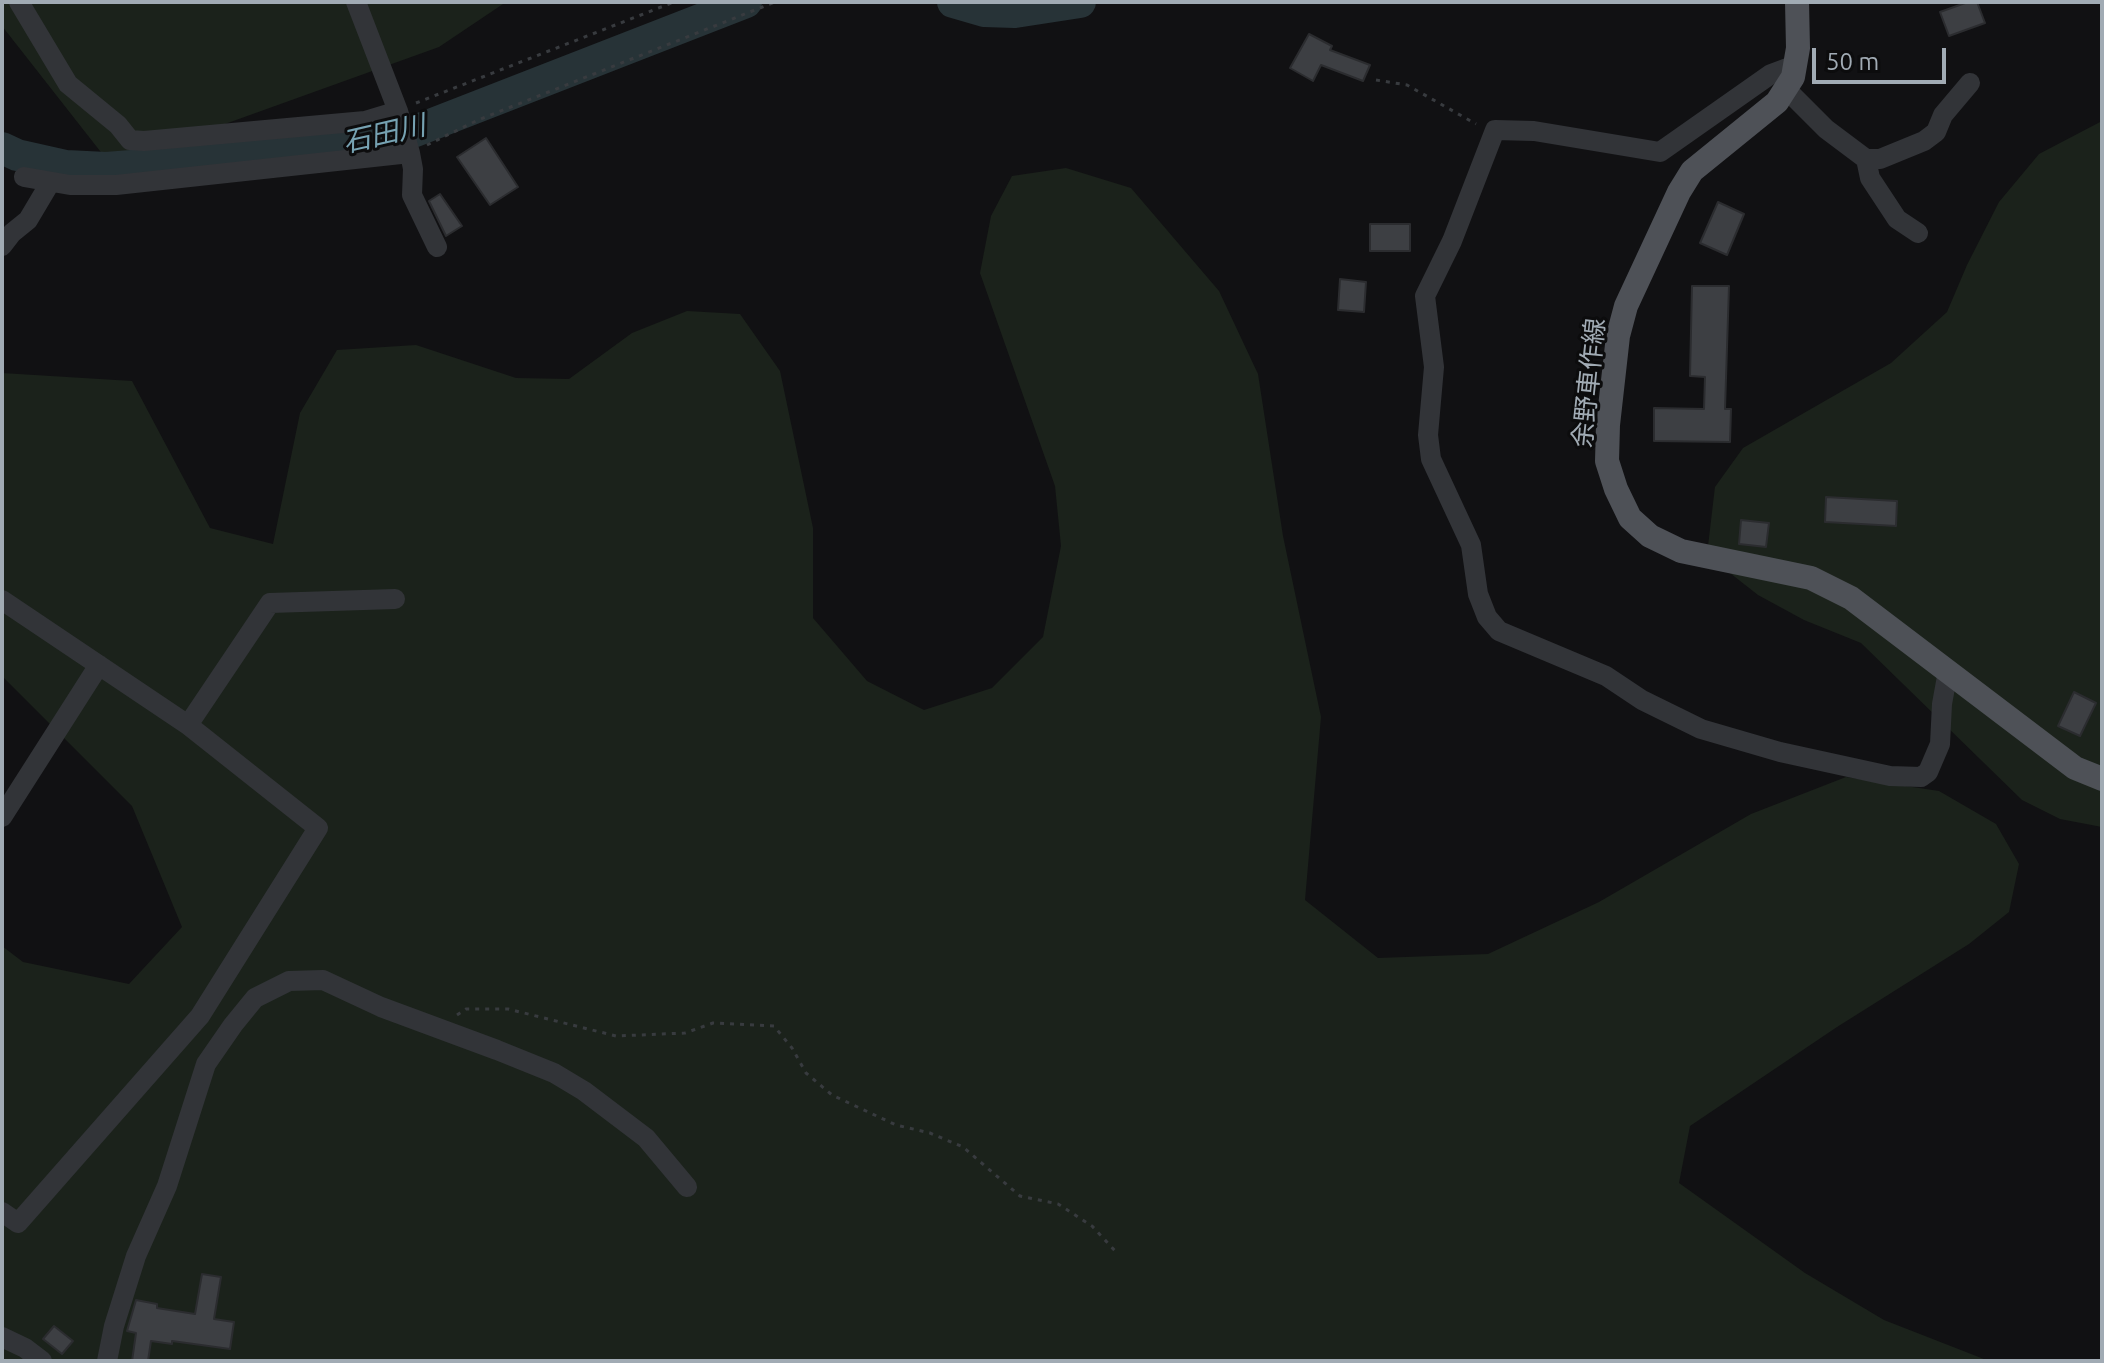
<!DOCTYPE html>
<meta charset="utf-8">
<style>
body{margin:0}
#map{position:relative;width:2104px;height:1363px;overflow:hidden;background:#111113;font-family:Ubuntu,sans-serif}
canvas{display:block}
.frame{position:absolute;inset:0;border:4px solid #a1abb4;pointer-events:none}
.scale{position:absolute;left:1812px;top:48px;width:134px;height:36px;box-sizing:border-box;border:4px solid #a1abb4;border-top:0;padding-left:10px;font-size:24px;line-height:28px;white-space:nowrap;color:#a1abb4;-webkit-text-stroke:6px #0c0c0d;paint-order:stroke}
</style>
<div id="map">
<canvas width="2104" height="1363"></canvas>
<div class="frame"></div>
<div class="scale">50 m</div>
</div>
<script>
const ctx = document.querySelector('canvas').getContext('2d');
ctx.lineJoin = 'round';
function fillPath(path, color) { ctx.fillStyle = color; ctx.fill(path, 'evenodd'); }
function trace(path, color, width, dash) { ctx.strokeStyle = color; ctx.lineWidth = width; ctx.lineCap = dash ? 'butt' : 'round'; ctx.setLineDash(dash || []); ctx.stroke(path); }
function label(font, color, halo, rows, align = 'center') {
  ctx.font = font + ' Ubuntu,"Noto Sans JP",sans-serif'; ctx.lineWidth = 6; ctx.setLineDash([]); ctx.textBaseline = 'middle'; ctx.strokeStyle = halo; ctx.fillStyle = color; for (const [text, x, y, turn = 0] of rows) {
    ctx.save(); ctx.translate(x, y); ctx.rotate((+turn || 0) * Math.PI / 180); ctx.textAlign = isNaN(turn) ? turn : align; if (halo) ctx.strokeText(text, 0, 0); ctx.fillText(text, 0, 0); ctx.restore();
  }
}
const green = new Path2D(`
 M 2,2 L 506,2 L 439,47 L 111,165 L 2,26 Z
 M 2102,121 L 2102,827 L 2060,819 L 2022,800 L 1861,643 L 1804,620 L 1758,595 L 1707,555 L 1715,487 L 1743,448 L 1891,363 L 1947,312 L 1967,265 L 1999,202 L 2039,154 Z
 M 1066,168 L 1131,188 L 1219,291 L 1258,374 L 1283,536 L 1321,717 L 1305,900 L 1378,958 L 1488,954 L 1599,902 L 1751,814 L 1846,777 L 1939,791 L 1996,824 L 2019,864 L 2009,912 L 1969,944 L 1837,1027 L 1690,1126 L 1679,1183 L 1805,1273 L 1884,1320 L 1989,1361 L 2,1361 L 2,946 L 23,962 L 129,984 L 182,927 L 132,806 L 2,676 L 2,373 L 132,381 L 210,528 L 273,544 L 300,413 L 337,350 L 416,345 L 516,378 L 569,379 L 632,333 L 687,311 L 740,314 L 780,371 L 813,528 L 813,618 L 867,681 L 924,710 L 992,688 L 1043,637 L 1061,546 L 1055,486 L 980,273 L 991,216 L 1012,176 Z`);
const river = new Path2D(`
 M 953,2 L 984,11 L 1015,12 L 1080,2
 M 2,148 L 17,155 L 66,166 L 106,168 L 223,159 L 353,144 L 415,131 L 746,2`);
const building = new Path2D(`
 M 1968,2 L 1977,2 L 1985,23 L 1949,36 L 1940,12 Z
 M 1309,34 L 1332,46 L 1330,50 L 1370,65 L 1363,81 L 1321,65 L 1313,81 L 1290,68 Z
 M 486,138 L 518,187 L 490,205 L 457,157 Z
 M 440,194 L 462,226 L 446,236 L 429,201 Z
 M 1718,202 L 1744,214 L 1727,255 L 1700,243 Z
 M 1370,224 L 1410,224 L 1410,251 L 1370,251 Z
 M 1340,279 L 1366,282 L 1364,312 L 1338,310 Z
 M 1692,286 L 1729,286 L 1725,409 L 1731,409 L 1730,442 L 1654,441 L 1654,408 L 1704,409 L 1705,377 L 1690,376 Z
 M 1826,497 L 1897,501 L 1896,526 L 1825,522 Z
 M 1741,520 L 1769,523 L 1766,547 L 1739,544 Z
 M 2074,692 L 2096,703 L 2080,736 L 2058,726 Z
 M 202,1274 L 221,1277 L 214,1319 L 234,1322 L 230,1349 L 172,1341 L 172,1344 L 151,1341 L 148,1361 L 132,1361 L 136,1333 L 127,1331 L 136,1300 L 157,1304 L 157,1308 L 195,1314 Z
 M 54,1326 L 73,1341 L 62,1354 L 43,1339 Z`);
const path = new Path2D(`
 M 1376,80 L 1407,85 L 1476,124
 M 416,103 L 674,2
 M 427,145 L 478,120 L 775,2
 M 457,1015 L 466,1009 L 508,1009 L 616,1036 L 685,1033 L 713,1023 L 774,1026 L 792,1048 L 806,1073 L 832,1095 L 896,1125 L 930,1133 L 963,1147 L 1020,1196 L 1058,1204 L 1092,1226 L 1117,1253`);
const minor = new Path2D(`
 M 19,2 L 68,84 L 118,125 L 130,140 L 144,141 L 365,121 L 398,111
 M 356,2 L 398,111 L 410,153 L 413,169 L 412,195 L 437,247
 M 1795,65 L 1771,74 L 1660,152 L 1534,131 L 1495,130 L 1452,241 L 1425,296 L 1434,367 L 1428,435 L 1431,459 L 1471,545 L 1478,594 L 1487,617 L 1499,631 L 1606,676 L 1642,700 L 1701,729 L 1780,752 L 1890,776 L 1921,777 L 1928,772 L 1940,744 L 1942,704 L 1948,671
 M 1785,88 L 1826,129 L 1866,159 L 1880,159 L 1924,141 L 1936,132 L 1943,115 L 1970,83
 M 1866,159 L 1870,178 L 1897,219 L 1918,233
 M 24,177 L 70,185 L 116,185 L 410,153
 M 2,246 L 12,233 L 28,220 L 50,183
 M 2,600 L 188,725 L 318,828 L 200,1016 L 18,1223 L 2,1212
 M 188,725 L 270,603 L 395,599
 M 2,817 L 99,665
 M 2,1337 L 25,1348 L 42,1361
 M 107,1361 L 114,1326 L 136,1256 L 167,1186 L 206,1064 L 233,1025 L 255,998 L 289,981 L 323,980 L 381,1007 L 497,1050 L 554,1073 L 584,1091 L 646,1138 L 687,1187`);
const major = new Path2D(`
 M 1797,2 L 1798,48 L 1793,77 L 1777,102 L 1692,171 L 1679,192 L 1626,306 L 1618,336 L 1608,425 L 1607,461 L 1616,489 L 1630,518 L 1650,536 L 1681,551 L 1811,578 L 1851,598 L 2075,768 L 2102,779`);
const streetNames = [
 ["余野車作線",1589,383,-84]
];
const waterNames = [
 ["石田川",384,134,-13]
];
fillPath(green, '#1b221b');
trace(river, '#273337', 32);
fillPath(building, '#3d3f43');
trace(building, '#2b2c2f', 2);
trace(path, '#383b3f', 3, [4, 6]);
trace(minor, '#323438', 20);
trace(major, '#4e5157', 24);
label('26px', '#a1abb4', '#0c0c0d', streetNames);
label('italic 28px', '#76a2b2', '#0c0c0d', waterNames);
</script>
